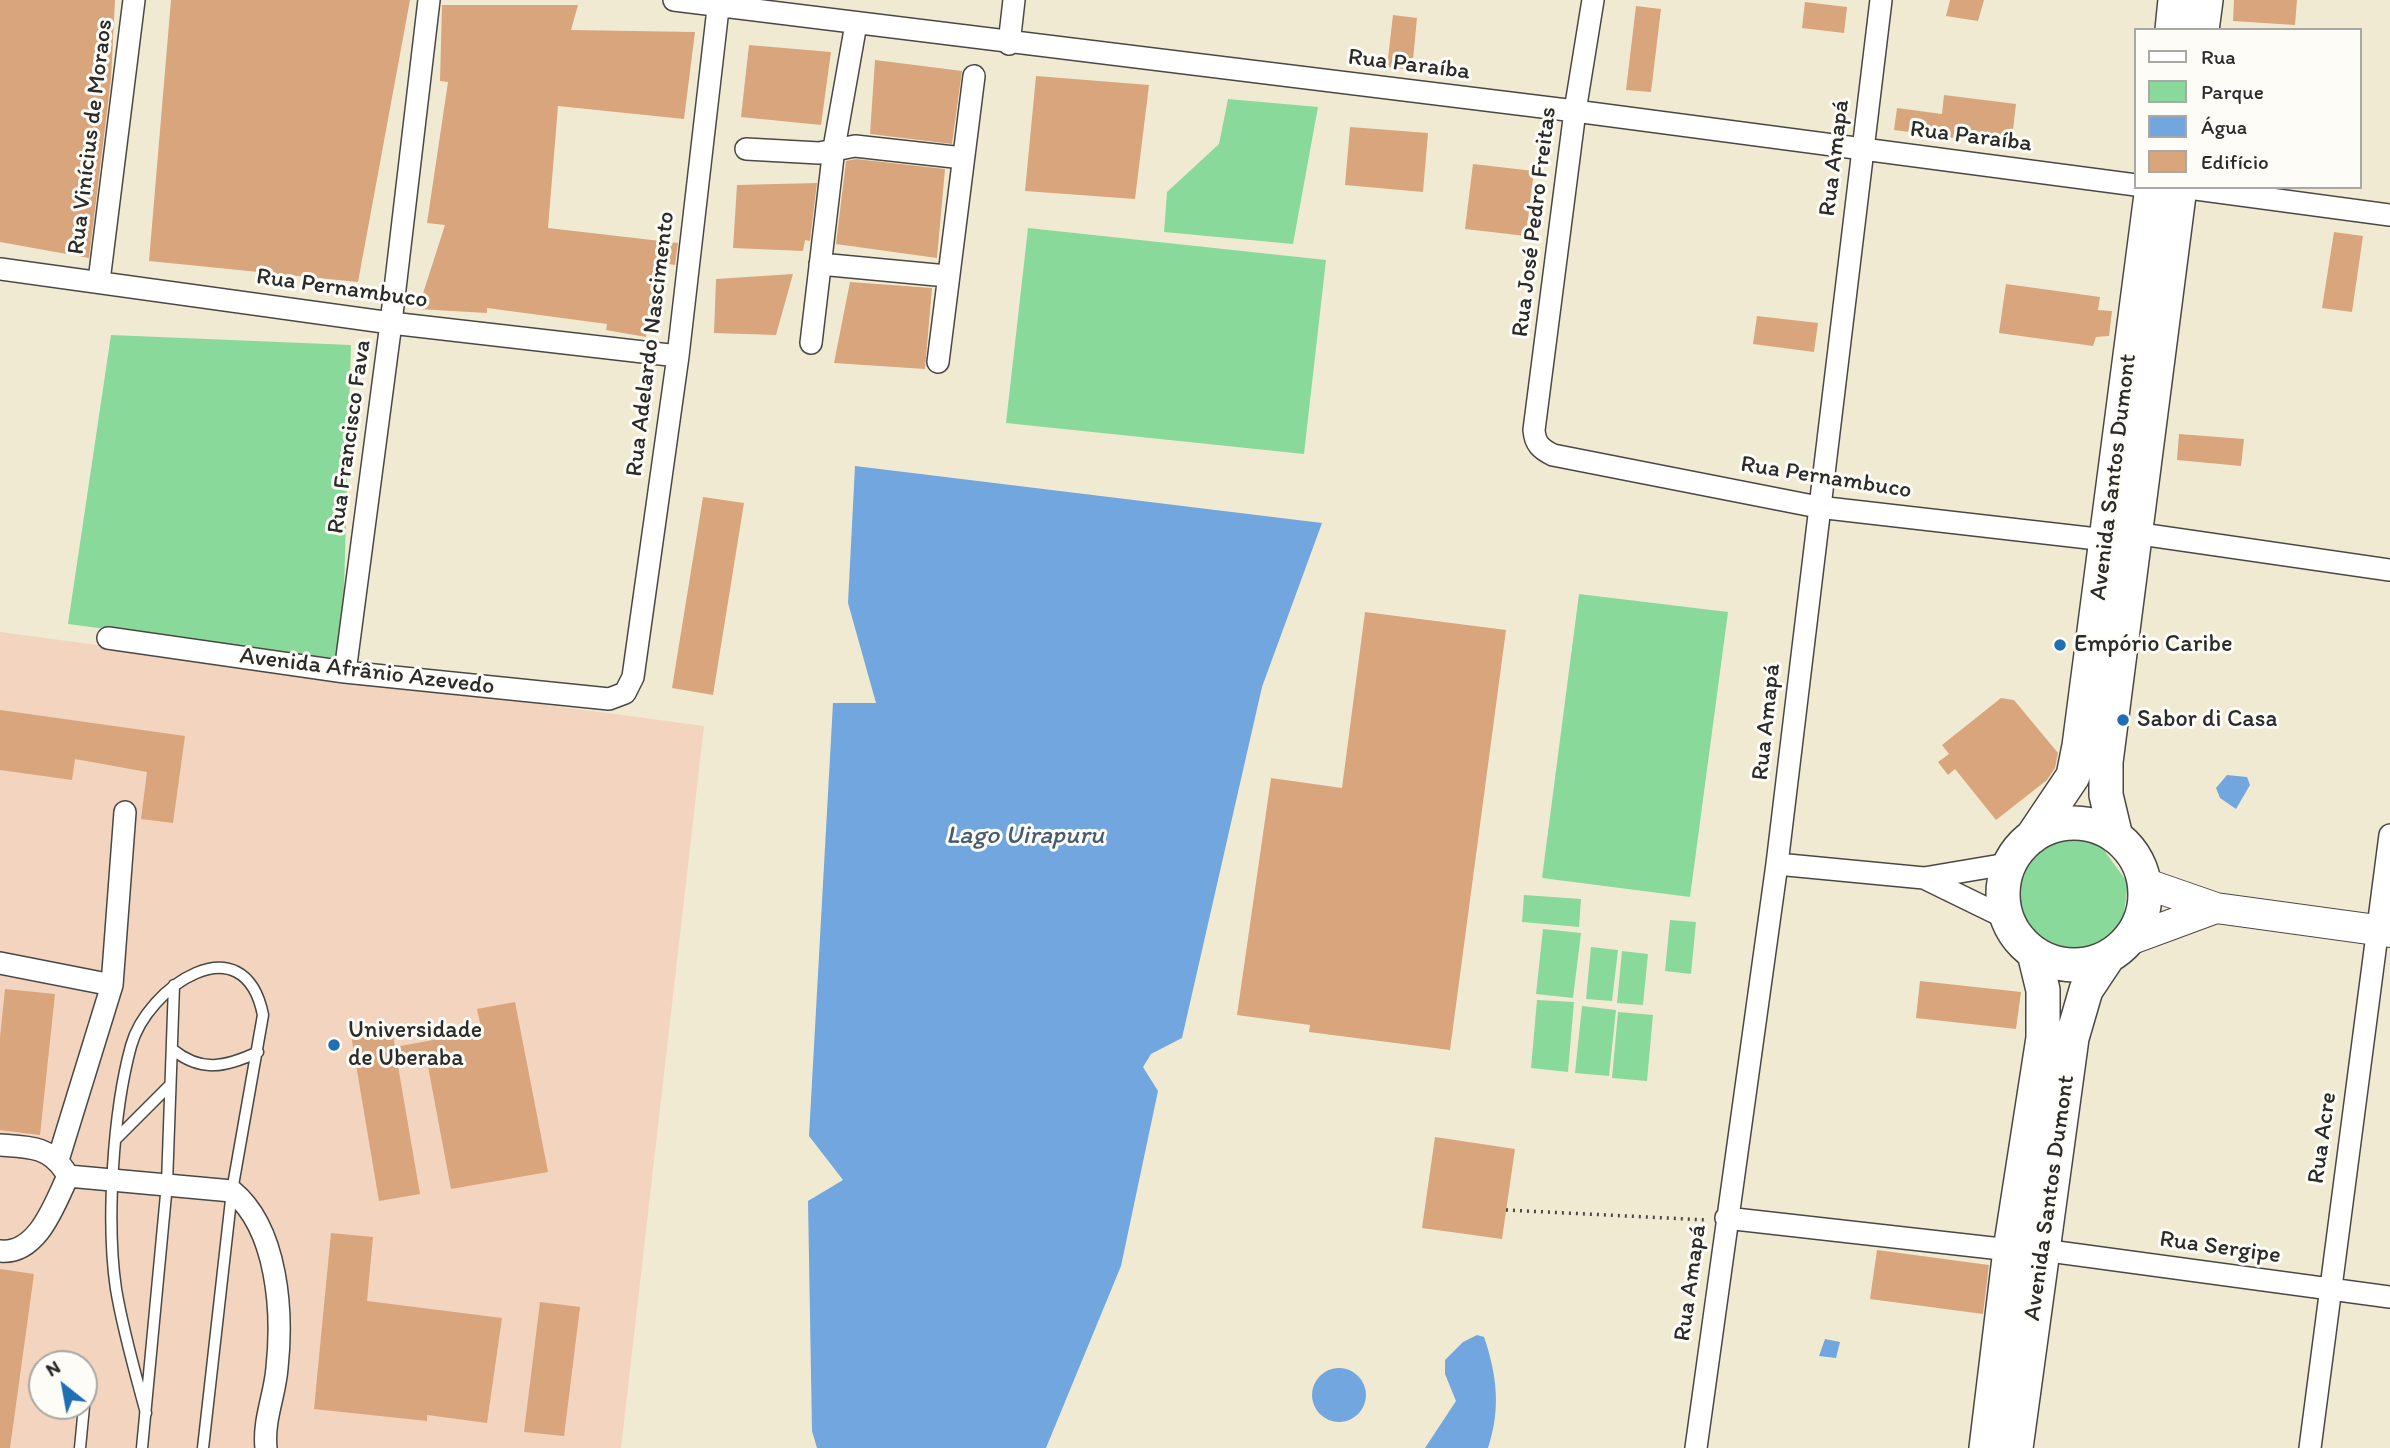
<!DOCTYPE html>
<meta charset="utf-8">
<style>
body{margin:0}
#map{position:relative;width:2390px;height:1448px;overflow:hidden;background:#f1ead2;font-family:Itim,sans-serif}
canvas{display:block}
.legend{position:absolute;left:2134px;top:28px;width:228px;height:161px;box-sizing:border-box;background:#fdfcf7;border:2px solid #a9a8a5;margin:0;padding:9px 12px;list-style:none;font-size:21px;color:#2b2b2b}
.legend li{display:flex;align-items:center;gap:14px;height:35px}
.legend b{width:35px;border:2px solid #a9a8a5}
.north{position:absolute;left:28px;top:1350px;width:70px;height:70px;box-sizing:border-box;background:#fdfcf7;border:2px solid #a9a8a5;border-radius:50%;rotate:329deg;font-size:19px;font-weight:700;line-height:28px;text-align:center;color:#2b2b2b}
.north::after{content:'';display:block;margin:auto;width:24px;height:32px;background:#1f6fb2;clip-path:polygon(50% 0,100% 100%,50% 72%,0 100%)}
</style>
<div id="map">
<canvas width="2390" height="1448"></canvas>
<ul class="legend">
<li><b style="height:9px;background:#fff"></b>Rua</li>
<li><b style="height:19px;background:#89da9a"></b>Parque</li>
<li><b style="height:19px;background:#72a6de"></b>Água</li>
<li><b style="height:19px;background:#d9a57c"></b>Edifício</li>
</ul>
<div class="north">N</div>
</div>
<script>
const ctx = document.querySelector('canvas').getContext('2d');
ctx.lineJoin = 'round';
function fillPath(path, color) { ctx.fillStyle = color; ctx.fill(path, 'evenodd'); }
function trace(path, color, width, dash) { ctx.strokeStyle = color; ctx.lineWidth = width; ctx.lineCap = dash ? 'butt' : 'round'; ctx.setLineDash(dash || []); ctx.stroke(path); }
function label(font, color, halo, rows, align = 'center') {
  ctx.font = font + ' Itim,sans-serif'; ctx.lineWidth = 6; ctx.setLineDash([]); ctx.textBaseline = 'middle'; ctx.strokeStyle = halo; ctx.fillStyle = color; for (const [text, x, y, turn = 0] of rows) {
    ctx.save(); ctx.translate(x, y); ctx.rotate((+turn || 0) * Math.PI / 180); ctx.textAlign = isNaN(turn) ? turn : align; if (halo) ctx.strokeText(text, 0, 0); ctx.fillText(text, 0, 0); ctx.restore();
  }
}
const built = new Path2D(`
 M 0,632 L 704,726 L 621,1448 L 0,1448 ZM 42,1364 L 84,1364 L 84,1406 L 42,1406 Z`);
const green = new Path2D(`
 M 1228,99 L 1318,107 L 1293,244 L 1164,232 L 1167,192 L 1219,144 Z
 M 1028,228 L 1326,260 L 1304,454 L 1006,423 Z
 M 111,335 L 351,345 L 342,660 L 68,624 Z
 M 1579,594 L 1728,612 L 1690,897 L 1542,878 Z
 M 2075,834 L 2101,846 L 2128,883 L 2122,927 C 2097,948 2068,969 2037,945 C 2027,937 2018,920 2010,909 L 2016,864 L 2046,840 Z
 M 1524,895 L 1581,899 L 1579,927 L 1522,922 Z
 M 1670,920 L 1696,922 L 1691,974 L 1665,971 Z
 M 1543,929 L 1581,933 L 1573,998 L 1536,994 Z
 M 1591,947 L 1618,950 L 1612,1001 L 1586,999 Z
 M 1622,951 L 1648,954 L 1643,1005 L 1617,1003 Z
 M 1537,1000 L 1574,1002 L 1568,1072 L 1531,1068 Z
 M 1582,1006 L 1616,1010 L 1609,1076 L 1575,1073 Z
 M 1618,1012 L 1653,1015 L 1647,1081 L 1612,1078 Z`);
const water = new Path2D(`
 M 855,466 L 1322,523 L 1262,687 L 1182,1038 L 1151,1054 L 1143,1067 L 1158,1091 L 1121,1266 L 1046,1448 L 817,1448 L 812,1431 L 808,1201 L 843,1180 L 809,1136 L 833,703 L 876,703 L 848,603 Z
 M 2227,775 L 2247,777 L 2250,785 L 2236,809 L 2220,798 L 2216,788 Z
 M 1477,1335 L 1484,1337 C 1497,1375 1501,1409 1488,1448 L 1425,1448 L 1456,1401 L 1445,1374 L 1445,1360 L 1463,1342 Z
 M 1825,1339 L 1840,1342 L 1836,1358 L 1819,1356 Z
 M1312 1395a27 27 0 1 1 54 0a27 27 0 1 1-54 0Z`);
const building = new Path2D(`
 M 0,0 L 115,0 L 111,79 L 89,258 L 0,242 Z
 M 171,0 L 410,0 L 358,282 L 149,261 Z
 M 1950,0 L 1984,0 L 1978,21 L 1946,16 Z
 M 2234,0 L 2297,0 L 2295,25 L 2233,21 Z
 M 1805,2 L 1847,7 L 1844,33 L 1802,28 Z
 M 442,5 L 578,5 L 571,30 L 695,32 L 684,119 L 558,106 L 548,228 L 678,243 L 675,265 L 657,262 L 646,337 L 606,330 L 607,324 L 487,308 L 487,313 L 418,309 L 445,225 L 427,223 L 448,82 L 440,81 Z
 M 1636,6 L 1661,9 L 1651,92 L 1626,90 Z
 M 1393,15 L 1417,18 L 1412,70 L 1387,67 Z
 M 749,45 L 831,52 L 821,125 L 741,117 Z
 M 875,60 L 962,71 L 952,144 L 870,134 Z
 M 1036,76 L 1149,85 L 1135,199 L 1025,191 Z
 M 1944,95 L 2016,104 L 2012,139 L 1977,135 L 1976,141 L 1894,130 L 1897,108 L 1942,114 Z
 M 1350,127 L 1428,133 L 1423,192 L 1345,185 Z
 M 856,159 L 945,169 L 937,258 L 836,244 L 846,161 Z
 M 1473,164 L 1534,171 L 1526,236 L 1465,229 Z
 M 817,183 L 810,241 L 805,240 L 803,251 L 733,248 L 737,185 Z
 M 2334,232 L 2363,236 L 2352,312 L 2322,308 Z
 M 793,274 L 776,335 L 714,333 L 716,279 Z
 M 850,282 L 932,288 L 925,369 L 834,363 Z
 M 2006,284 L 2100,297 L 2098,310 L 2112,311 L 2109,336 L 2096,337 L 2093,346 L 1999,333 Z
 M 1757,316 L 1818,323 L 1814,352 L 1753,344 Z
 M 2179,434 L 2244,439 L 2241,466 L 2177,460 Z
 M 703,497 L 744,503 L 713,695 L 672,688 Z
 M 1365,612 L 1506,630 L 1450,1050 L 1309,1032 L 1310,1025 L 1237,1015 L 1271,778 L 1342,788 Z
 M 2001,698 L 2014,700 L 2058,753 L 2055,768 L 2047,780 L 1996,820 L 1955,769 L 1948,775 L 1938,762 L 1949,754 L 1942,745 Z
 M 0,710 L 185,736 L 173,823 L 141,819 L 147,772 L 75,759 L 72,780 L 0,770 Z
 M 1920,981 L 2021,992 L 2016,1029 L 1916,1018 Z
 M 5,989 L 55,994 L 40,1135 L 0,1130 L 0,1038 Z
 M 515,1002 L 548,1172 L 451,1189 L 427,1061 L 398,1066 L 420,1194 L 379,1201 L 351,1035 L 392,1028 L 395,1047 L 482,1031 L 477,1009 Z
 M 1435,1137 L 1515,1149 L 1502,1239 L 1422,1228 Z
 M 331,1233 L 373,1237 L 367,1301 L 502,1318 L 487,1423 L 427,1415 L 427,1421 L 314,1409 Z
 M 1877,1250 L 1989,1265 L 1983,1314 L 1870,1299 Z
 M 0,1269 L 34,1274 L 10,1448 L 0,1448 Z
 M 540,1302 L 580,1307 L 564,1436 L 524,1432 Z`);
const path = new Path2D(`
 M 1506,1210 L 1707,1220`);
const lane = new Path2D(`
 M 172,1049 C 201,1073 226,1067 258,1052
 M 116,1139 L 170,1085
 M 146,1413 C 135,1372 123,1331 116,1289 C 106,1222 113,1112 131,1046 C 147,987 244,921 263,1015 L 232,1191 L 203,1448
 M 80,1448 L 85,1396
 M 142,1448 L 167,1184 L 174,985`);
const street = new Path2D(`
 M 674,0 L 1575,111 L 2136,185
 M 1593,0 L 1575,111 L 1534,430 C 1535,444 1541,449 1553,455 L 1818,507 L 2106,540
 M 1009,44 L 1014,0
 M 746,149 L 819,153 L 855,146 L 963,158
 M 2181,187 L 2390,215
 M 820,264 L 947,276
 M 0,269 L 391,323 L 678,356
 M 99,281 L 134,0
 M 811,343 L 834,148 L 856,24
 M 938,362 L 974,76
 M 2134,533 L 2390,570
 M 108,638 L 345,672 L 609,699 L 625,693 L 633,677 L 678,356 L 719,0
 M 345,672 L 391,323 L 429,0
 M 1777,864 L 1924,878 L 2007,864
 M 1924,878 L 2004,917
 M 0,963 L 112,985
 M 0,1145 C 28,1147 49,1146 65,1171
 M 58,1160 L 112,985 L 125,812
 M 68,1176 L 232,1191 C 278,1229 283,1312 277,1368 C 275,1395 263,1420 266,1448
 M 1726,1218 L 2010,1250
 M 2042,1250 L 2390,1297
 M 0,1251 C 38,1255 55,1203 68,1176
 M 1696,1448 L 1777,864 L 1881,0
 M 2310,1448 L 2390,835`);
const secondary = new Path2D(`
 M 2144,883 L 2216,908 L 2390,932
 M 2132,939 L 2216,908`);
const primary = new Path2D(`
 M 2172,30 L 2175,0
 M 2202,30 L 2206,0
 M2003 894a71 71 0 1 1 142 0a71 71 0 1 1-142 0Z
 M 2032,837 L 2073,776 L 2079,746 L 2152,187
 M 2116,837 L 2106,795 L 2106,762 L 2180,187
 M 1986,1448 L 2010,1250 L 2043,1038 L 2043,990 L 2034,953
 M 2016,1448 L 2072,1038 L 2086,990 L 2108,957`);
const markers = [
 [2060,645,7,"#1f6fb2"],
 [2123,720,7,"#1f6fb2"],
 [334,1045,7,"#1f6fb2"]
];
const streetNames = [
 ["Rua Paraíba",1409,65,7],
 ["Rua Vinícius de Moraos",91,137,-83],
 ["Rua Paraíba",1971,137,7],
 ["Rua Amapá",1835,158,-83],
 ["Rua José Pedro Freitas",1535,222,-83],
 ["Rua Pernambuco",342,289,8],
 ["Rua Adelardo Nascimento",651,344,-83],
 ["Rua Francisco Fava",350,437,-82],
 ["Avenida Santos Dumont",2114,477,-83],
 ["Rua Pernambuco",1826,478,9],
 ["Avenida Afrânio Azevedo",367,672,7],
 ["Rua Amapá",1767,722,-84],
 ["Rua Acre",2323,1138,-82],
 ["Avenida Santos Dumont",2050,1198,-82],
 ["Rua Sergipe",2220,1248,8],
 ["Rua Amapá",1691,1283,-82]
];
const poiNames = [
 ["Empório Caribe",2074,645],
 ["Sabor di Casa",2137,720],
 ["Universidade",348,1031],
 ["de Uberaba",348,1059]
];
const waterNames = [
 ["Lago Uirapuru",1025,836]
];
fillPath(built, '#f3d4be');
fillPath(green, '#89da9a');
fillPath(water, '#72a6de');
fillPath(building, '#d9a57c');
trace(lane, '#494844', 13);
trace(street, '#494844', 24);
trace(secondary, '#494844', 32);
trace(primary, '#494844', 36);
trace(path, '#494844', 3.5, [2, 5]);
trace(lane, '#fff', 10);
trace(street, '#fff', 21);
trace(secondary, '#fff', 30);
trace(primary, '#fff', 33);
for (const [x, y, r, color] of markers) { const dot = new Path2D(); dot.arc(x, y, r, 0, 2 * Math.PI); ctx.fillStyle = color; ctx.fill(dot); trace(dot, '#fdfcf7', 2.5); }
label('24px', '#2b2b2b', '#fdfcf7', streetNames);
label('24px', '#2b2b2b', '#fdfcf7', poiNames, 'left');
label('italic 26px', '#475c73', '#fdfcf7', waterNames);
</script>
